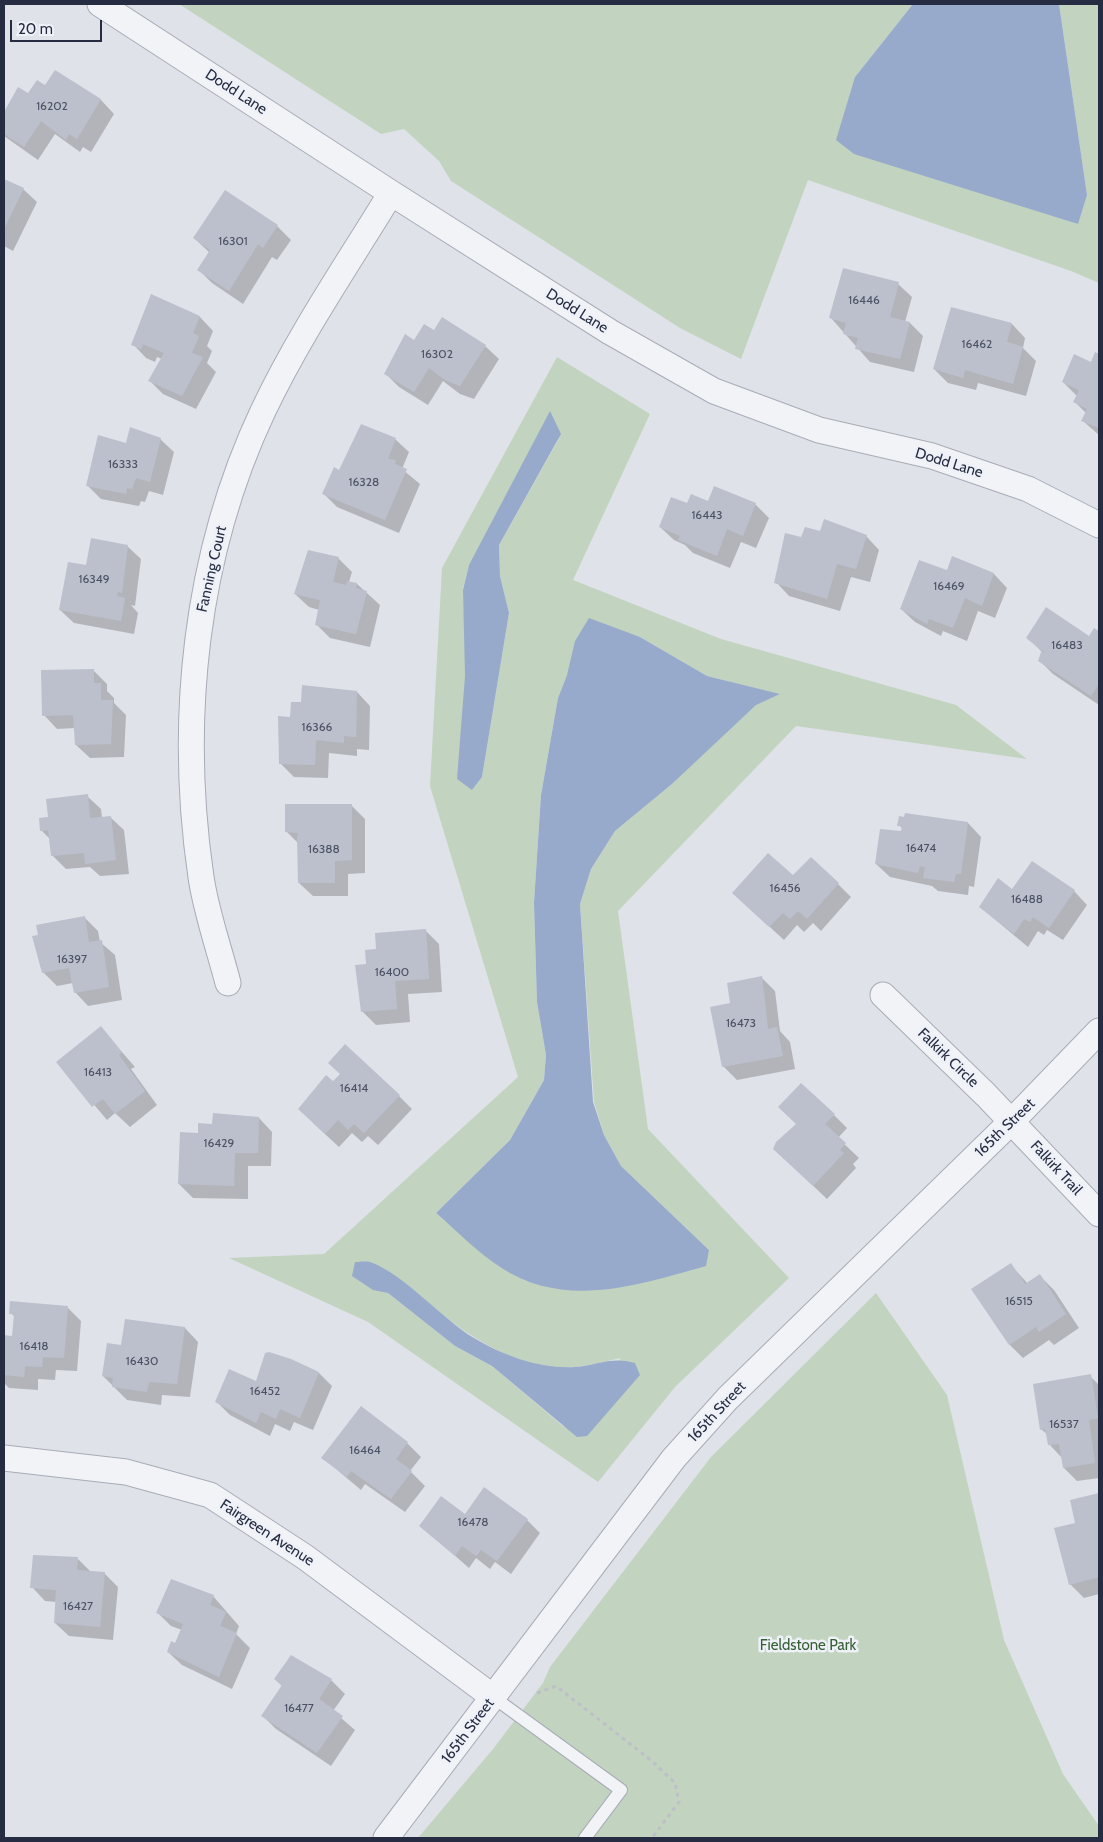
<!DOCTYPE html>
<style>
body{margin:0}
#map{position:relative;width:1103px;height:1842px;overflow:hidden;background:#dfe2e9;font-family:Cabin,sans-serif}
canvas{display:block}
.frame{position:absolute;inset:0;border:5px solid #262d42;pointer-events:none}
.scale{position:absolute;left:10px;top:20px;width:92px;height:22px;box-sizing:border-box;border:2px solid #262d42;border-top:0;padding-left:6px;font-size:15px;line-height:18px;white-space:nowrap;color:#262d42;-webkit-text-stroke:4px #eef1f7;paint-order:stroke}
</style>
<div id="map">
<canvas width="1103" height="1842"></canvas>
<div class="frame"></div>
<div class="scale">20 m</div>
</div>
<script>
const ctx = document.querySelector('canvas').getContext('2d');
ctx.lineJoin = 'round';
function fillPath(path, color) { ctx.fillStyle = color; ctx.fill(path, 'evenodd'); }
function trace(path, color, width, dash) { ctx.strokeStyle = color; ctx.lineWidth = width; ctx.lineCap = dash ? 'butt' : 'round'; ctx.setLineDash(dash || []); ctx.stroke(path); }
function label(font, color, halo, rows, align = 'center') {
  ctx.font = font + ' Cabin,sans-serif'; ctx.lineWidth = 5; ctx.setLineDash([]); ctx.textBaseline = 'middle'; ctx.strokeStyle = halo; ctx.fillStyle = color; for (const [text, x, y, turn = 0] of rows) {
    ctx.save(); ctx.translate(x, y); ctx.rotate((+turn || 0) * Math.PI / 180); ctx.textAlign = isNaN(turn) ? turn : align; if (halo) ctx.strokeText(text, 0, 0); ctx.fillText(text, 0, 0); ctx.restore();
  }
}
const green = new Path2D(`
 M 179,4 L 913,4 L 855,77 L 1077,224 L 1087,195 L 1059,4 L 1099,4 L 1099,283 L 1071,271 L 808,180 L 741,359 L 680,328 L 451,181 L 439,161 L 404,129 L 381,134 Z
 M 557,357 L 650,414 L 573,580 L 721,639 L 956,705 L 1027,759 L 796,726 L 618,911 L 648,1129 L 789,1278 L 675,1387 L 598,1482 L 368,1322 L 229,1258 L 324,1254 L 518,1077 L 430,786 L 442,568 ZM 561,435 L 499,545 L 500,576 L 509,613 L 482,777 L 472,790 L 463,589 L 469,565 ZM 619,631 L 640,637 L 707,676 L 779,694 L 756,704 L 672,784 L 615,831 L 591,869 L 580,904 L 594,1102 L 604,1135 L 621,1166 L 709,1250 L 501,1268 L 436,1213 L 510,1140 L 544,1080 L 546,1055 L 537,1002 L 534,903 L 541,795 L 558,698 L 567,675 ZM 390,1273 C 443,1314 503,1374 576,1367 C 591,1365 606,1361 621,1358 L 564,1427 L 492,1366 L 455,1346 L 388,1293 Z
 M 876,1293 L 947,1395 L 1004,1640 L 1063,1774 L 1099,1826 L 1099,1838 L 418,1838 L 493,1749 L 543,1683 L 550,1667 L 711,1457 Z`);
const water = new Path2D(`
 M 913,4 L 1059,4 L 1087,195 L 1078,224 L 854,154 L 836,140 L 855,77 Z
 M 550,411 L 561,434 L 499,545 L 500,576 L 509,613 L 482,777 L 472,790 L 457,779 L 465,676 L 463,590 L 469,565 Z
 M 589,618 L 640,637 L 707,676 L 780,694 L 756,705 L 672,784 L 615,831 L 591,869 L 580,904 L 593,1102 L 604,1135 L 621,1166 L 709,1250 L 706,1266 C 638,1285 565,1310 500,1267 C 477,1252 457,1231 436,1213 L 510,1140 L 544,1080 L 546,1055 L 537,1002 L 534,903 L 541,795 L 558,698 L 567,675 L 575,641 Z
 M 355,1262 C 359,1262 365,1261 370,1262 C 404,1274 442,1319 474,1338 C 504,1356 540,1369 575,1367 C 597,1365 612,1356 635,1363 L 640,1375 L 587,1436 L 577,1437 L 492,1366 L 455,1346 L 388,1293 L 373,1290 L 352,1276 Z`);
const shadow = new Path2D(`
 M 55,72 L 101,100 L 114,114 L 91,152 L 83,147 L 80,152 L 55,134 L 38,160 L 4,136 L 4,115 L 18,89 L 28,95 L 46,87 Z
 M 4,180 L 23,189 L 37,202 L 13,251 L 4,246 Z
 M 225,191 L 277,226 L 291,240 L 277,260 L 272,257 L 243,304 L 212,283 L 199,270 L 210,253 L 194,238 Z
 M 898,284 L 912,297 L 905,322 L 910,323 L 923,336 L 914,372 L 870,362 L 831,318 Z
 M 152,296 L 200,317 L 213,331 L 207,346 L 212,351 L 207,363 L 216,372 L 196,409 L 163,394 L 150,381 L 162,359 L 157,357 L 155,362 L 146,358 L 133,344 Z
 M 952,308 L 1012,324 L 1025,338 L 1023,348 L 1036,361 L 1026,396 L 978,383 L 976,390 L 948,383 L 934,369 Z
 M 434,331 L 485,346 L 499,359 L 474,399 L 460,394 L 443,381 L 428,405 L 399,387 L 385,373 Z
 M 1096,354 L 1099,355 L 1099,435 L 1083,421 L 1086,413 L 1075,402 L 1077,396 L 1063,382 L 1092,363 Z
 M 160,439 L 174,452 L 163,495 L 149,491 L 145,502 L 141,501 L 139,506 L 101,499 L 87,485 Z
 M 395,439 L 409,452 L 402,469 L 420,484 L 399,533 L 337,507 L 324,494 L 340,471 Z
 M 708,503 L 755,504 L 769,518 L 756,548 L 741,542 L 730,568 L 693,553 L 685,545 L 674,540 L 660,527 Z
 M 821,533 L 866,536 L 879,550 L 870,582 L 851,577 L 840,611 L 789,596 L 776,582 L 802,539 Z
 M 127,546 L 141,559 L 135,606 L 131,605 L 138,613 L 134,634 L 74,623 L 60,610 Z
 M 953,557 L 994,574 L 1007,588 L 995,618 L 978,611 L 967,641 L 943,631 L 941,636 L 915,622 L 901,609 L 947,572 Z
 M 338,558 L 352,572 L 349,582 L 357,584 L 380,605 L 370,647 L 330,638 L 316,624 L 319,610 L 309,607 L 295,594 Z
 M 1095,630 L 1099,633 L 1099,705 L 1053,674 L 1040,661 L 1042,652 L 1028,638 L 1090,638 Z
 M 93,670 L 107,684 L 107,691 L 114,698 L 114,703 L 126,715 L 124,757 L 90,758 L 76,745 L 75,728 L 57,729 L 44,715 Z
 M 357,692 L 370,706 L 369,750 L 357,749 L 357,756 L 329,753 L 328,778 L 294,777 L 280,763 L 291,718 L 302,703 Z
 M 87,796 L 101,809 L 102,818 L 110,817 L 124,830 L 129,874 L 100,876 L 90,867 L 66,869 L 52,855 L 50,839 L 41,830 Z
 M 351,805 L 365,819 L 365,873 L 348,874 L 348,896 L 313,896 L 299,883 L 298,843 L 287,832 Z
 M 968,823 L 981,837 L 974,887 L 969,886 L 968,895 L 938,891 L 932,886 L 890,877 L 876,864 L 902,833 L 903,829 L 899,825 Z
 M 793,877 L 838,884 L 851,897 L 821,931 L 813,923 L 804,932 L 797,925 L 784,940 L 747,906 Z
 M 1012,891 L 1074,891 L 1087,905 L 1063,940 L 1047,930 L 1044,935 L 1038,931 L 1028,947 L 980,907 Z
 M 85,918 L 98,931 L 100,942 L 115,955 L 122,1000 L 88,1006 L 75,992 L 73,983 L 57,986 L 43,972 Z
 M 425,930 L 439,944 L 442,992 L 408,994 L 410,1022 L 376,1025 L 362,1011 L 368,965 L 378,950 Z
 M 762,978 L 775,991 L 780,1031 L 790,1042 L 795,1069 L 737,1080 L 723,1066 L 732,1004 Z
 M 101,1028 L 135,1067 L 131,1069 L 157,1105 L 130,1127 L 115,1113 L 107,1120 L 58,1062 Z
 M 333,1082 L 399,1096 L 412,1109 L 378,1145 L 368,1136 L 362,1142 L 352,1133 L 339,1147 L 313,1123 Z
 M 834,1115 L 847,1128 L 838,1138 L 859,1158 L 853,1164 L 856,1168 L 827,1199 L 788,1162 L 777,1143 Z
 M 259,1118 L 272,1132 L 271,1166 L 248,1166 L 248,1199 L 193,1198 L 179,1184 L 199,1134 L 213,1125 Z
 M 1010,1264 L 1028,1284 L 1040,1276 L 1054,1290 L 1079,1328 L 1054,1345 L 1049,1340 L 1023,1358 L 1010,1345 L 973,1289 Z
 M 68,1308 L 81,1321 L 77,1371 L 56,1370 L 55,1380 L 38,1379 L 38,1390 L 9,1388 L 4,1383 L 4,1336 L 13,1337 L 15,1317 L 11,1313 Z
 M 126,1320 L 185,1328 L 198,1342 L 190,1397 L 162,1395 L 161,1405 L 127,1400 L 103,1376 L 122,1347 Z
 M 290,1360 L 319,1373 L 332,1386 L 313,1430 L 294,1422 L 290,1431 L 275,1424 L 270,1436 L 230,1415 L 216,1401 L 257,1383 Z
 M 1090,1376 L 1099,1385 L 1099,1478 L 1077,1481 L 1064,1468 L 1062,1458 L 1049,1444 L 1048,1435 L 1041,1429 Z
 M 361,1408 L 407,1443 L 421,1457 L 410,1471 L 425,1486 L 405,1512 L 365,1484 L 361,1490 L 323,1458 Z
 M 1099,1494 L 1099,1594 L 1084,1598 L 1070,1584 L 1077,1524 L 1071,1501 Z
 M 465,1516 L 527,1520 L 540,1533 L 511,1574 L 495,1562 L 490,1569 L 476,1558 L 469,1568 L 421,1526 Z
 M 77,1558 L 91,1572 L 104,1573 L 118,1587 L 113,1640 L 69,1636 L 55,1623 L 57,1602 L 45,1601 L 32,1587 Z
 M 213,1596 L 239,1626 L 236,1634 L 250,1648 L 232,1689 L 182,1665 L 168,1652 L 176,1644 L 182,1630 L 171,1626 L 157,1612 Z
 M 275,1679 L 331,1680 L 345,1694 L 333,1711 L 355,1730 L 331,1766 L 276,1729 L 263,1716 L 282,1686 Z`);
const building = new Path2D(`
 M 55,70 L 101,99 L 77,139 L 69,134 L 66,140 L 41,121 L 24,147 L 4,134 L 4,112 L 18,87 L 28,93 L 37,80 L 45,85 Z
 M 4,179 L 24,188 L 4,229 Z
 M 225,190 L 278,225 L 263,248 L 258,244 L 229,291 L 197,270 L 210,250 L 193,238 Z
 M 843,268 L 899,282 L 890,317 L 910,322 L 900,359 L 855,349 L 858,338 L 843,334 L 846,323 L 829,318 Z
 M 151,294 L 200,316 L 193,333 L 199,336 L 192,353 L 203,357 L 182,396 L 148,381 L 164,353 L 143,344 L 141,349 L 131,345 Z
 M 951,307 L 1012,323 L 1007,342 L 1023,347 L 1013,384 L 965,370 L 963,378 L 933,369 Z
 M 442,317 L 486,345 L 460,386 L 445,380 L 429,368 L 414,392 L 384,374 L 405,334 L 414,340 L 424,324 L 434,330 Z
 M 1095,352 L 1099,354 L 1099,428 L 1081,421 L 1087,409 L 1073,402 L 1079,390 L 1062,382 L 1074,354 L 1091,362 Z
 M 361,424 L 396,438 L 388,459 L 396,460 L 395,464 L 407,469 L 385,520 L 322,494 L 334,467 L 339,470 Z
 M 130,427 L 161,438 L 150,482 L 136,478 L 132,489 L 127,488 L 126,494 L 86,486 L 98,435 L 126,443 Z
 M 714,486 L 756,503 L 743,536 L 727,529 L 717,556 L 678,540 L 680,536 L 659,527 L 671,497 L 687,503 L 691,494 L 708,501 Z
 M 824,519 L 867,535 L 856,569 L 837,564 L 827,599 L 774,583 L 785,533 L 801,537 L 805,527 L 820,531 Z
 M 91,538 L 128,545 L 122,593 L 118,592 L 117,596 L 125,598 L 121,621 L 59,610 L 68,562 L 86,565 Z
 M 308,550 L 339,557 L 333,582 L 346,585 L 347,581 L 357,583 L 356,588 L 367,591 L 356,634 L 315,625 L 320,600 L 294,594 Z
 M 952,556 L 994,573 L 982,606 L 965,598 L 953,628 L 929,619 L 927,624 L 900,609 L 919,560 L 947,570 Z
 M 1046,607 L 1089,636 L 1094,628 L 1099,631 L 1099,684 L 1091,696 L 1038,661 L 1041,652 L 1045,653 L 1026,638 Z
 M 94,669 L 94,683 L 101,683 L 101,700 L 113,700 L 111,744 L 75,745 L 73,715 L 42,716 L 41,670 Z
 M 302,685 L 357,691 L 356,737 L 344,736 L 344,743 L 316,740 L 315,765 L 279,764 L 278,716 L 290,717 L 291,702 L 301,702 Z
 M 88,794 L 90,818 L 111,816 L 116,860 L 85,864 L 84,853 L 51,856 L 48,830 L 40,831 L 39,818 L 48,817 L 46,799 Z
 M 285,804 L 352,804 L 352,860 L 335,861 L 335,883 L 298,883 L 297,839 L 298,833 L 285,832 Z
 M 905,813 L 968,822 L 961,874 L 956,874 L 954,882 L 923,878 L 925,867 L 920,866 L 918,873 L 875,864 L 880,829 L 901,831 L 902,826 L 897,826 L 899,816 L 904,817 Z
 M 768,853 L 793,875 L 811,857 L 839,883 L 807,919 L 798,911 L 790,919 L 783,913 L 769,927 L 732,893 Z
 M 1032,861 L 1075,890 L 1049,928 L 1033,917 L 1030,922 L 1024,919 L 1014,934 L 979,907 L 998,878 L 1012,889 Z
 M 85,916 L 89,942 L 102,940 L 109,987 L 74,993 L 69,968 L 42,973 L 32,936 L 38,935 L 36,925 Z
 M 426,929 L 429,979 L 395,981 L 397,1009 L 361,1012 L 355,965 L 366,964 L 365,950 L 376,949 L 375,933 Z
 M 762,976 L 768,1029 L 777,1027 L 783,1056 L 722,1067 L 710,1007 L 730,1003 L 727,983 Z
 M 101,1026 L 122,1052 L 119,1055 L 145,1091 L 115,1114 L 103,1099 L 92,1107 L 56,1062 Z
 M 345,1044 L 400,1095 L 364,1133 L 354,1124 L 348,1130 L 338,1120 L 325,1134 L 298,1109 L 326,1075 L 333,1081 L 340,1074 L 328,1063 Z
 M 801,1083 L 835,1114 L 825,1124 L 846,1143 L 840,1150 L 844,1153 L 813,1186 L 773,1149 L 776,1142 L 796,1124 L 778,1107 Z
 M 213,1113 L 259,1117 L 258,1153 L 235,1153 L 234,1186 L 178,1184 L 180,1132 L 198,1133 L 198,1123 L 212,1124 Z
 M 1011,1263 L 1025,1284 L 1040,1274 L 1066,1314 L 1039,1332 L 1036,1327 L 1009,1345 L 971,1289 Z
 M 10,1301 L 68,1306 L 64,1358 L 43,1357 L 42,1367 L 25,1366 L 24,1377 L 4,1375 L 4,1335 L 12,1336 L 14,1314 L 9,1314 Z
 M 125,1319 L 185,1327 L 177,1384 L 149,1382 L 147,1392 L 112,1387 L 113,1378 L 102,1376 L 107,1343 L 121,1345 Z
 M 269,1352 L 291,1359 L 319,1372 L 300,1418 L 280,1409 L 276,1419 L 261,1412 L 256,1423 L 215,1402 L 229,1369 L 256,1381 L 265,1353 Z
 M 1091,1374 L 1098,1418 L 1089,1420 L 1095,1463 L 1063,1468 L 1059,1444 L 1048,1445 L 1045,1429 L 1040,1430 L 1033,1384 Z
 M 361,1406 L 408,1442 L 396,1459 L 412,1471 L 391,1499 L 351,1471 L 347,1477 L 321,1458 Z
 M 484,1487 L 528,1519 L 497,1561 L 481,1550 L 476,1556 L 462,1546 L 455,1556 L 419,1526 L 441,1496 L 465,1514 Z
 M 1099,1493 L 1099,1577 L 1069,1585 L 1054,1528 L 1075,1523 L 1070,1500 Z
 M 33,1555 L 78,1557 L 77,1570 L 105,1572 L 100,1627 L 54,1623 L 56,1590 L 30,1588 Z
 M 171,1579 L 214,1595 L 210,1605 L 226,1612 L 220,1626 L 237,1633 L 219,1677 L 167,1652 L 171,1641 L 175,1643 L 183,1624 L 156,1613 Z
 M 291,1655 L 332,1679 L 319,1699 L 343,1716 L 317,1753 L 261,1716 L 282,1685 L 274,1679 Z`);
const path = new Path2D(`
 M 537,1693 L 556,1686 L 652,1761 L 675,1783 L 679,1802 L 652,1838`);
const service = new Path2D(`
 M 493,1697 L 621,1790 L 585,1838`);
const minor = new Path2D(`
 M 100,4 L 391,193 L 610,332 L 714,391 L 819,430 L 932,456 L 1028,489 L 1099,525
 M 228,983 C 219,948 206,912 201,877 C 178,721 195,555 263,411 C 299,335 347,265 391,193
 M 883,995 L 986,1095 L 1099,1214
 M 4,1458 L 126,1472 L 210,1495 L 305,1557 L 493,1697
 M 386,1838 L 674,1458 L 728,1398 L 1012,1121 L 1099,1031`);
const numberNames = [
 ["16202",52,106],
 ["16301",233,241],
 ["16446",864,300],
 ["16462",977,344],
 ["16302",437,354],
 ["16333",123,464],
 ["16328",364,482],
 ["16443",707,515],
 ["16349",94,579],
 ["16469",949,586],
 ["16483",1067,645],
 ["16366",317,727],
 ["16474",921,848],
 ["16388",324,849],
 ["16456",785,888],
 ["16488",1027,899],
 ["16397",72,959],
 ["16400",392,972],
 ["16473",741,1023],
 ["16413",98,1072],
 ["16414",354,1088],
 ["16429",219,1143],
 ["16515",1019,1301],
 ["16418",34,1346],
 ["16430",142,1361],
 ["16452",265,1391],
 ["16537",1064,1424],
 ["16464",365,1450],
 ["16478",473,1522],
 ["16427",78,1606],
 ["16477",299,1708]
];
const streetNames = [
 ["Dodd Lane",236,92,33],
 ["Dodd Lane",577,311,32],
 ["Dodd Lane",949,463,17],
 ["Fanning Court",212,569,-77],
 ["Falkirk Circle",948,1058,44],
 ["165th Street",1005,1128,-44],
 ["Falkirk Trail",1056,1168,47],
 ["165th Street",717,1412,-47],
 ["Fairgreen Avenue",267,1533,33],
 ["165th Street",468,1731,-53]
];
const parkNames = [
 ["Fieldstone Park",808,1646]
];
fillPath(green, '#c2d4bf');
fillPath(water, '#97aacc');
fillPath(shadow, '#0003');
fillPath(building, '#bcc0cd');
trace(service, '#a8acb7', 14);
trace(minor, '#a8acb7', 27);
trace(path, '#bdc0c8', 3, [4, 4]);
trace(service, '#f2f3f7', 12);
trace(minor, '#f2f3f7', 25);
label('12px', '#4c5265', null, numberNames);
label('15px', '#262d42', '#eef1f7', streetNames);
label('15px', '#365f33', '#eef1f7', parkNames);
</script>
